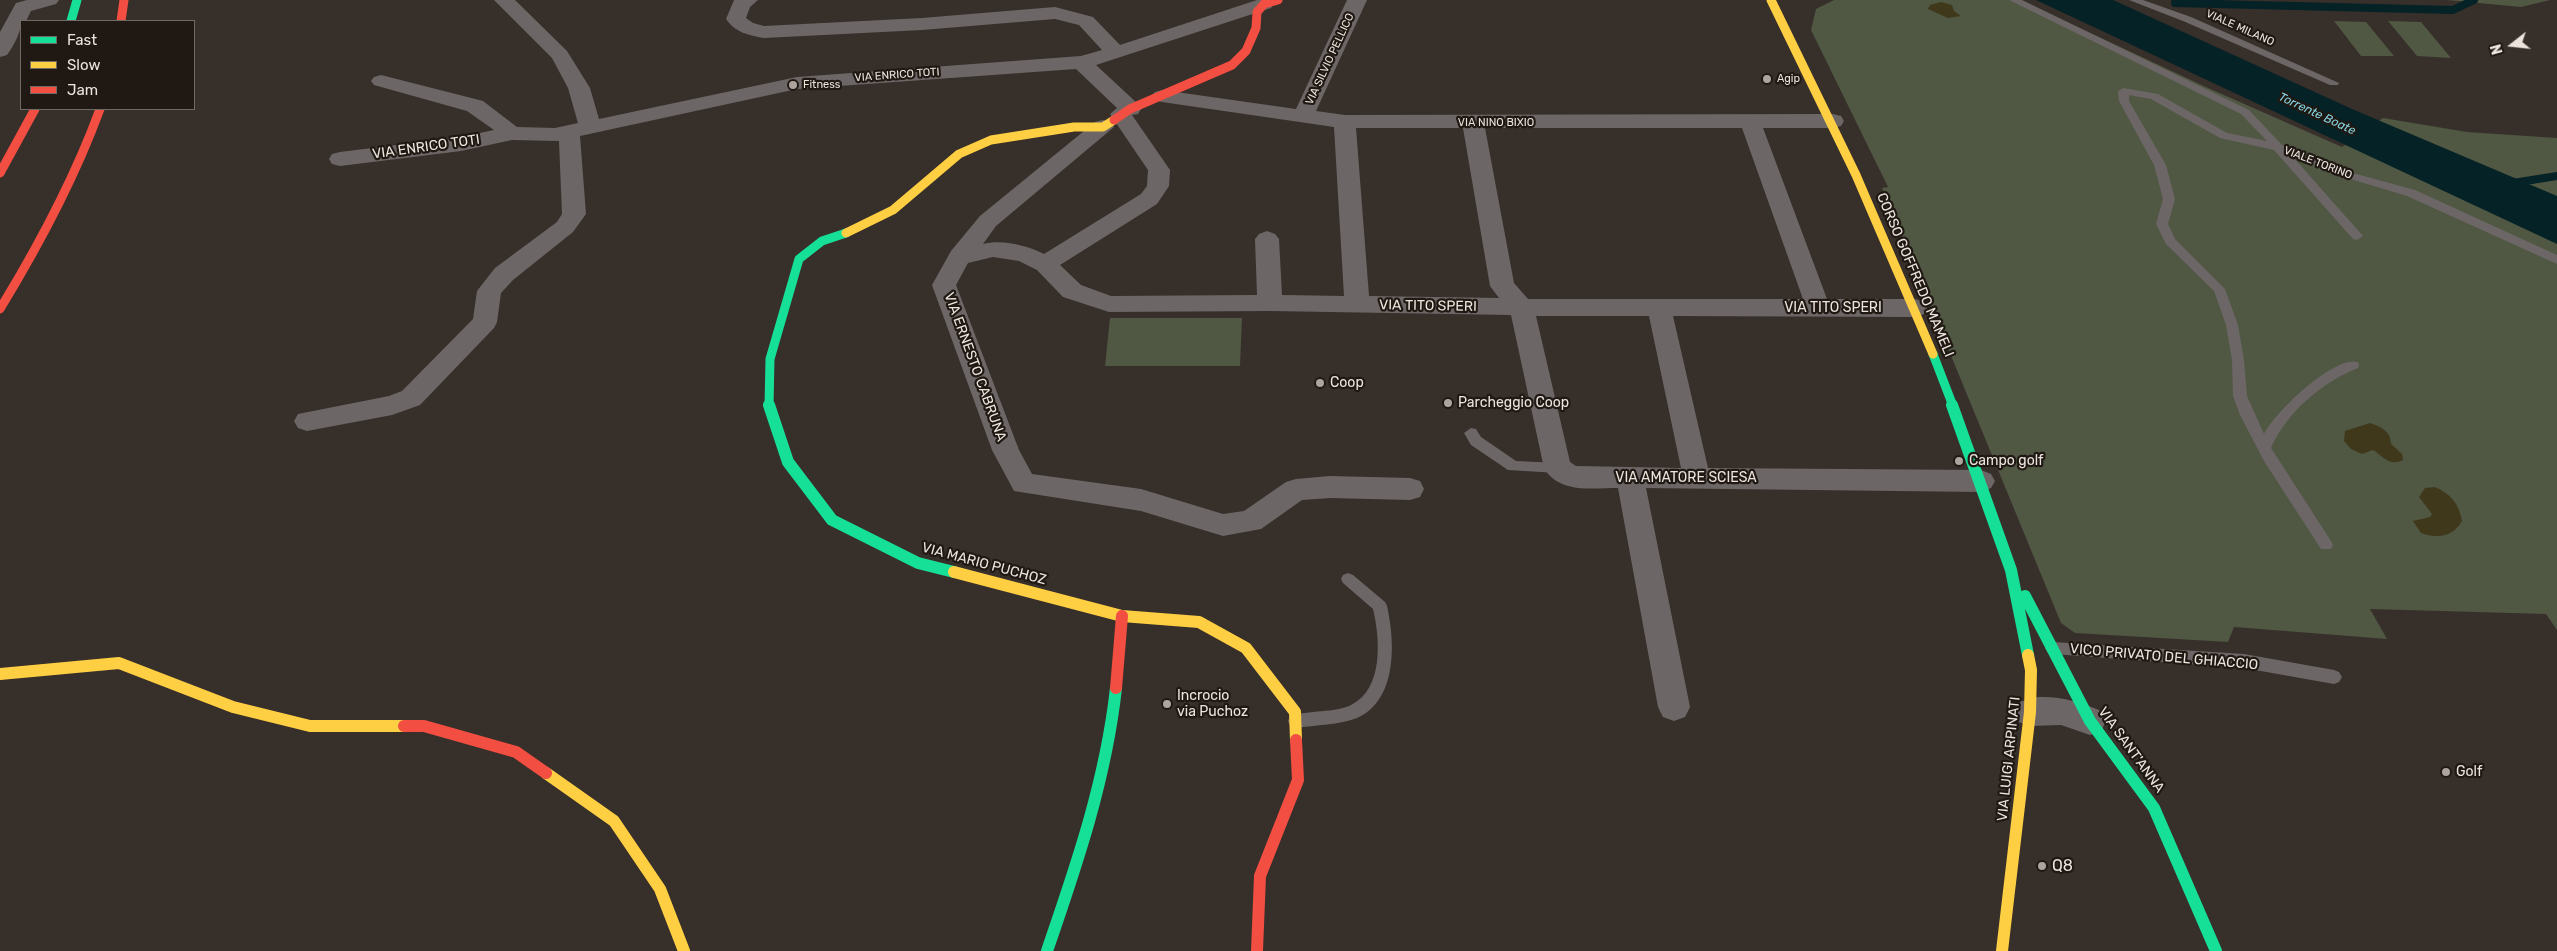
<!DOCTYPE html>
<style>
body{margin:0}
#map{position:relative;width:2557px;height:951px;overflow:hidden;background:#372f2a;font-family:Rubik,sans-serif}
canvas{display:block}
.legend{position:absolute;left:20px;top:20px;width:175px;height:90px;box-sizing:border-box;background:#1f1813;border:1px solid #716963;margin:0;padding:6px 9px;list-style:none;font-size:15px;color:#ece3dc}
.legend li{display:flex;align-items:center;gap:10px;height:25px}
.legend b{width:25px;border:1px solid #716963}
.north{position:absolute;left:2487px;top:20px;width:50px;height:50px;-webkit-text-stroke:4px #1f1813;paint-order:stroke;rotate:254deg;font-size:14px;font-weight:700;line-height:20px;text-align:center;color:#ece3dc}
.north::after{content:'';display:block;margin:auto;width:18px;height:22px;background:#ece3dc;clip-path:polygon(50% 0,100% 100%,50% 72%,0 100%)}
</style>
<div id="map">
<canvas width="2557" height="951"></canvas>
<ul class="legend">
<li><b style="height:6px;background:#16e098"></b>Fast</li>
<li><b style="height:6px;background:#ffcf43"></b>Slow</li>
<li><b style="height:6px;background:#f24e42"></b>Jam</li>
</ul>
<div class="north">N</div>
</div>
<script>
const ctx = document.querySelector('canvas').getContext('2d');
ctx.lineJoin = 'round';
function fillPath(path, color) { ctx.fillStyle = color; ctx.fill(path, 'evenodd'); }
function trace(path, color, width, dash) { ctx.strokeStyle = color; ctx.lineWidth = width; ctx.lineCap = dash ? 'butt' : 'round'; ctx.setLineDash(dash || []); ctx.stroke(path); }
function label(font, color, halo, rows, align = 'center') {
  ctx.font = font + ' Rubik,sans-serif'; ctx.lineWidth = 4.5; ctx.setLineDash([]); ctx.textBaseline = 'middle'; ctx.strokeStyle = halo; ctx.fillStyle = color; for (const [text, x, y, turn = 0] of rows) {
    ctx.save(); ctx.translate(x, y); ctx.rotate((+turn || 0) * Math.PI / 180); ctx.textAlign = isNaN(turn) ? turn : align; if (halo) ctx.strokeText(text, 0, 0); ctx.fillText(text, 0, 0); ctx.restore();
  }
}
const green = new Path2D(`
 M 1834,0 L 2020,0 L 2208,88 L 2342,147 L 2383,118 L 2467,132 L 2557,138 L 2557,630 L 2546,614 L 2370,609 L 2387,639 L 2234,627 L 2228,642 L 2075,633 L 2061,623 L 1882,188 L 1888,187 L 1811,30 L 1816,9 Z
 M 2447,0 L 2550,0 L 2521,7 Z
 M 2334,21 L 2366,22 L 2394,56 L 2361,56 Z
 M 2388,21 L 2421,22 L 2451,58 L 2417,56 Z
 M 1110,318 L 1242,318 L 1240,366 L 1105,366 Z`);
const sand = new Path2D(`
 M 1941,2 L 1952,5 L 1954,11 L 1961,16 L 1948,18 L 1928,9 L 1930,5 Z
 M 2370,423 C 2381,427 2391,431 2391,444 L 2402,454 L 2403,460 C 2389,467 2383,456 2373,450 L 2362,454 L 2351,449 L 2344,441 L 2345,431 Z
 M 2435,487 C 2451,494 2459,504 2462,521 C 2453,537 2437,539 2421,533 L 2413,521 L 2430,517 L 2432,514 L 2419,497 L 2425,488 Z`);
const water = new Path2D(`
 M 2036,0 L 2113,0 L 2352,109 L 2557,196 L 2557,244 Z`);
const stream = new Path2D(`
 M 2175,3 L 2453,10 L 2474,0
 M 2513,183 L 2557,176`);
const lane = new Path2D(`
 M 2009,0 L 2022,0 L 2249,110 L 2282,145 L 2342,170 L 2415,190 L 2557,255 L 2557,264 L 2407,196 L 2334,174 L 2293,157 L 2363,236 L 2357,240 L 2353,239 L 2274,150 L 2220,138 L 2151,99 L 2129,95 L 2129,101 L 2166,165 L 2175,199 L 2168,224 L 2175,239 L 2225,289 L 2238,325 L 2244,360 L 2247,396 L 2264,434 C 2274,413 2334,355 2358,362 L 2359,365 L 2358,368 C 2321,383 2287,412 2271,448 L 2331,541 L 2333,545 L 2331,549 L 2321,549 L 2264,461 L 2240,415 L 2233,396 L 2232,360 L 2226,325 L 2214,291 L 2166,244 L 2156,224 L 2163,199 L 2154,165 L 2119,101 L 2118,91 L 2123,88 L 2158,94 L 2227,133 L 2267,141 L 2241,114 Z
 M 2129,0 L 2143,0 L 2191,17 L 2339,83 L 2338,85 L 2330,85 L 2183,21 Z
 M 1471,428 L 1476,429 L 1481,437 L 1516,461 L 1558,463 L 1563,464 L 1565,468 L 1563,472 L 1558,473 L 1508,470 L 1471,445 L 1464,433 Z
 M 1348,573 L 1353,575 L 1385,602 L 1387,606 C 1395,641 1398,700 1357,718 C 1340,725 1315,725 1296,728 L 1290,726 L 1288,721 L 1290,716 C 1308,710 1335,713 1351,705 C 1384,689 1380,638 1373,609 L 1343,583 L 1341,579 L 1343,575 Z
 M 2053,642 L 2244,654 L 2334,670 L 2339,672 L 2342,677 L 2339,682 L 2334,684 L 2244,668 L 2053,654 L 2048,653 L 2045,648 L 2048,643 Z`);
const street = new Path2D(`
 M 27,0 L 59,0 L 56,4 L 31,11 L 26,21 L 21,21 C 21,33 14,45 7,55 L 0,57 L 0,32 L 16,3 Z
 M 494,0 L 515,0 L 567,51 L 590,88 L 599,119 L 797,77 L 1081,56 L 1102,50 L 1079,25 L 1055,19 L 922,30 L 764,38 C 748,35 736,33 726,19 L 734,0 L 758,0 L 750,7 L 746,18 L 753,23 L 764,26 L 922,18 L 1055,7 L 1093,17 L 1120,45 L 1257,0 L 1271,0 L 1274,4 L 1271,8 L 1096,65 L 1138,104 L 1141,109 L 1138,114 L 1132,115 L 1170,170 L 1169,186 L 1157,204 L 1060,265 L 1081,285 L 1111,296 L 1257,295 L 1255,239 L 1259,234 L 1267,231 L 1275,234 L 1279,239 L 1282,295 L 1344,296 L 1334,127 L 1162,102 L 1155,100 L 1151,96 L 1155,92 L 1162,90 L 1296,109 L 1347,0 L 1367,0 L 1316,111 L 1345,115 L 1833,114 L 1841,116 L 1844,121 L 1841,126 L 1833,128 L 1763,128 L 1827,299 L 1915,299 L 1924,302 L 1927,308 L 1924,314 L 1915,317 L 1673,316 L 1708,468 L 1981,470 L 1991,474 L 1995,481 L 1991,488 L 1981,492 L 1646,488 L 1690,707 L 1685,717 L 1674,721 L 1663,717 L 1658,707 L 1618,488 C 1593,488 1559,494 1544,468 L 1511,315 L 1270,311 L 1109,312 L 1063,297 L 1037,270 L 1019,261 L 993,257 L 968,263 L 956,285 L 1019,450 L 1032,474 L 1141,489 L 1223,514 L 1244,511 L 1286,482 L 1296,479 L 1330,476 L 1410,478 L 1420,481 L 1424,489 L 1420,497 L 1410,500 L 1330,498 L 1302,500 L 1261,529 L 1223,536 L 1141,511 L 1014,491 L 992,450 L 932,285 L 951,251 L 980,216 L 1095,122 L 1103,120 L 1111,122 L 1114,127 L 996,226 L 983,244 C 1002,239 1026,245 1044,254 L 1141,194 L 1147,186 L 1148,170 L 1110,114 L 1117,108 L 1076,69 L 797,89 L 580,136 L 586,214 L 573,232 L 513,280 L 501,293 L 497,322 L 494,328 L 420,405 L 392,415 L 307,431 L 298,428 L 294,421 L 298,414 L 389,396 L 402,391 L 473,319 L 477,291 L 495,268 L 557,222 L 562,214 L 559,141 L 512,140 L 461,151 L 340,166 L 332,164 L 329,159 L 332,154 L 340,152 L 461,137 L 494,130 L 467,111 L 374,85 L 371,81 L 374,77 L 381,75 L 483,101 L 517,127 L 555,128 L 578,123 L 568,88 L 552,58 ZM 1356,128 L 1463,128 L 1490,286 L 1499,298 L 1369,296 ZM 1485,128 L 1742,128 L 1803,299 L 1528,299 L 1514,283 ZM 1536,316 L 1649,316 L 1681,468 L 1576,466 L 1570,462 Z
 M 2038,697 C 2061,696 2081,702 2101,711 L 2106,721 L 2101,731 L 2090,735 L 2061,725 L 2030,726 L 2019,722 L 2014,712 L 2019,702 Z`);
const fastFar1 = new Path2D(`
 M 71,21 L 77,0
 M 1933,354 L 1953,406
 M 769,406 L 770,359 L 799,259 L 822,241 L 846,233`);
const fast = new Path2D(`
 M 769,405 L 788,462 L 832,520 L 918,563 L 954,572
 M 1952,405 L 2011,570 L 2028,655
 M 2025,596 L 2090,721 L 2154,808 L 2216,951
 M 1047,951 C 1077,864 1106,779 1116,688`);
const slowFar1 = new Path2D(`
 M 1771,0 L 1856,175 L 1933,354
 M 846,233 L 893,210 L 959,154 L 991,140 L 1074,127 L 1103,127 L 1114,120`);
const slow = new Path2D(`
 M 954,572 L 1122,616 L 1199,622 L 1246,648 L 1295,712 L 1296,740
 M 0,674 L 119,663 L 233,707 L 310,726 L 404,726
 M 546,773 L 614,821 L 660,889 L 684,951
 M 2002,951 L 2030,712 L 2031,670 L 2028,655`);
const jamFar1 = new Path2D(`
 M 121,21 L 124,0
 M 1114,120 L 1130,109 L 1232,65 L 1246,51 L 1256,28 L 1257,12 L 1264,4 L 1278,0
 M 0,173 L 35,109
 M 0,309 C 39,245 74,180 100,109`);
const jam = new Path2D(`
 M 1116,688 L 1122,616
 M 404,726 L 424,726 L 516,752 L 546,773
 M 1257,951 L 1260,876 L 1298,780 L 1296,740`);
const markers = [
 [1767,79,5,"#ada49e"],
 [793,85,5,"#ada49e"],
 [1320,383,5,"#ada49e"],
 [1448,403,5,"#ada49e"],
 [1959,461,5,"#ada49e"],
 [1167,704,5,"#ada49e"],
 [2446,772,5,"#ada49e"],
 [2042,866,5,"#ada49e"]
];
const farStreetnames = [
 ["VIALE MILANO",2240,28,24],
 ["VIA SILVIO PELLICO",1330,59,-65],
 ["VIA ENRICO TOTI",897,75,-4],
 ["VIA NINO BIXIO",1496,123],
 ["VIALE TORINO",2318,163,21]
];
const farPoinames = [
 ["Agip",1777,79],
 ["Fitness",803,85]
];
const farWaternames = [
 ["Torrente Boate",2317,114,25]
];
const streetNames = [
 ["VIA ENRICO TOTI",426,147,-8],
 ["CORSO GOFFREDO MAMELI",1915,275,67],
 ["VIA TITO SPERI",1428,306,1],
 ["VIA TITO SPERI",1833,308],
 ["VIA ERNESTO CABRUNA",975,367,70],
 ["VIA AMATORE SCIESA",1686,478],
 ["VIA MARIO PUCHOZ",984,564,15],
 ["VICO PRIVATO DEL GHIACCIO",2164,657,5],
 ["VIA SANT'ANNA",2131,750,54],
 ["VIA LUIGI ARPINATI",2009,759,-84]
];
const poiNames = [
 ["Coop",1330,383],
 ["Parcheggio Coop",1458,403],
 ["Campo golf",1969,461],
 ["Incrocio",1177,696],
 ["via Puchoz",1177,712],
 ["Golf",2456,772]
];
const nearPoinames = [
 ["Q8",2052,866]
];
fillPath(green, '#505743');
fillPath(sand, '#40381b');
fillPath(water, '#052226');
trace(stream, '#052226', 8);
fillPath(lane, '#6c6766');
fillPath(street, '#6c6766');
trace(fastFar1, '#16e098', 9);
trace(fast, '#16e098', 12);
trace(slowFar1, '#ffcf43', 9);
trace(slow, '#ffcf43', 12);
trace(jamFar1, '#f24e42', 9);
trace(jam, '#f24e42', 12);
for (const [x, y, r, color] of markers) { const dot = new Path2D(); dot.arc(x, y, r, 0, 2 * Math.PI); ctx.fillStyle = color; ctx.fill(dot); trace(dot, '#1f1813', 2); }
label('11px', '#ece3dc', '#1f1813', farStreetnames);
label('11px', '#ece3dc', '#1f1813', farPoinames, 'left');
label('italic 12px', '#85d5e2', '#1f1813', farWaternames);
label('14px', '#ece3dc', '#1f1813', streetNames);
label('14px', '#ece3dc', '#1f1813', poiNames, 'left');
label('16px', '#ece3dc', '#1f1813', nearPoinames, 'left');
</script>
